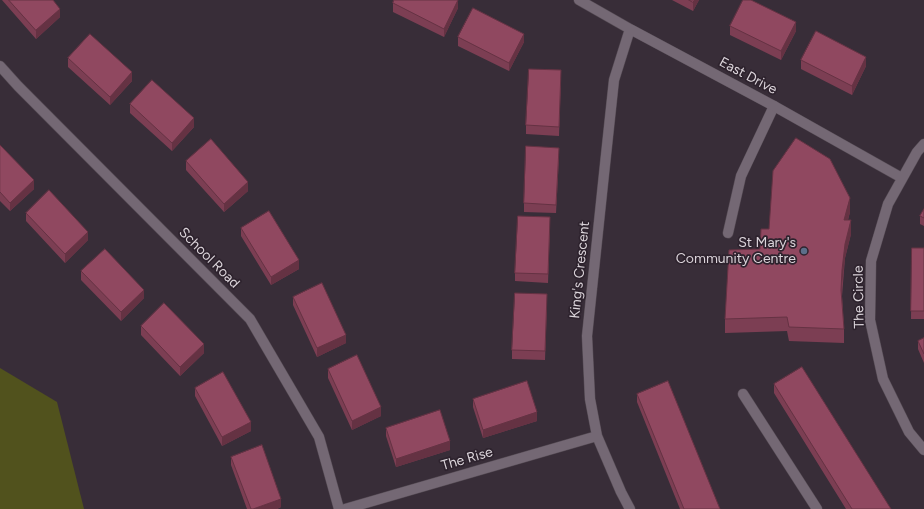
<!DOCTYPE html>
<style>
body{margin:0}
canvas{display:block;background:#382d38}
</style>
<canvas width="924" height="509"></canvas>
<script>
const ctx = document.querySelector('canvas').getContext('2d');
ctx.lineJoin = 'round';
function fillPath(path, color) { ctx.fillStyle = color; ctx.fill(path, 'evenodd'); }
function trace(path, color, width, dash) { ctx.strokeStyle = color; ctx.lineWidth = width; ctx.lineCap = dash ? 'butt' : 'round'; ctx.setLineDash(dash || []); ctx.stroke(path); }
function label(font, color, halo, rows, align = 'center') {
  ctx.font = font + ' Figtree,sans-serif'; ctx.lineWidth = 3.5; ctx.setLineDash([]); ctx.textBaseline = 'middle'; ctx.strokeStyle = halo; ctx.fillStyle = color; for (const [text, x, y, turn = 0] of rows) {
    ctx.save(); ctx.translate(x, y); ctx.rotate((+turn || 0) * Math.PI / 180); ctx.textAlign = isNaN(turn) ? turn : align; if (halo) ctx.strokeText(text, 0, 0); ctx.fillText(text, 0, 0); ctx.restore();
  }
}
const green = new Path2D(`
 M 0,368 L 57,402 L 84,509 L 0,509 Z`);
const service = new Path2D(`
 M 728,233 L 741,176 L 774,106
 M 743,394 L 817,509`);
const minor = new Path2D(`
 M 579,0 L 630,29 L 774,106 L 902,178
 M 630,29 L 614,80 L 606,155 L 587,336 L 590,399 L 597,436 L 621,492 L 630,509
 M 0,66 L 18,86 L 250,319 L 319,437 L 339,509
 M 924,144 L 917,152 L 888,204 L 871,261 L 870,320 L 883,379 L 909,432 L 924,450
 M 345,509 L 597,436`);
const wall = new Path2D(`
 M 2,0 L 53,0 L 60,17 L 36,39 Z
 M 672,0 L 699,0 L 693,11 Z
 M 393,3 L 458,8 L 444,37 L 393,12 Z
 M 730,26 L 796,31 L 781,60 L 730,35 Z
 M 458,37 L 524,42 L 509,71 L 458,46 Z
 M 68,58 L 132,81 L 110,105 L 68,67 Z
 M 801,60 L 866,66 L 852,95 L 801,69 Z
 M 561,78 L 559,136 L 526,134 L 526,125 Z
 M 130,104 L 194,127 L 172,151 L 130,113 Z
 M 0,145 L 34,189 L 10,211 L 0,201 Z
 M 559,156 L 556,213 L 524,212 L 524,203 Z
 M 186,161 L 248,191 L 224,212 L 186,170 Z
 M 924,209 L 924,226 L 920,224 L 920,216 Z
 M 850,212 L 848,220 L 851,234 L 845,258 L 842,296 L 844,329 L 844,343 L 789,341 L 787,331 L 725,333 L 725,319 L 769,229 Z
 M 26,213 L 88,240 L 65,263 L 26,221 Z
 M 550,226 L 548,283 L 515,281 L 515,273 Z
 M 241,228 L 299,269 L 271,285 L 241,236 Z
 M 912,248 L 924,248 L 924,319 L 911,319 Z
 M 81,271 L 144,298 L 121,321 L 81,280 Z
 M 293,297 L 346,343 L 317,357 L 293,305 Z
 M 547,303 L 545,360 L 512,359 L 512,350 Z
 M 141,326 L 204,353 L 180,376 L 141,335 Z
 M 924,338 L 924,363 L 918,349 L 918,341 Z
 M 328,369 L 381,416 L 352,430 L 328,378 Z
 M 774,384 L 891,509 L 846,509 L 774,393 Z
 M 195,388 L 251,431 L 222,446 L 195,396 Z
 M 637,394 L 720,509 L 680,509 L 637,402 Z
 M 473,399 L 537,421 L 483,438 L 473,407 Z
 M 386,428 L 450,450 L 396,467 L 386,436 Z
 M 231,457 L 281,507 L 277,509 L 247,509 L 231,465 Z`);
const shadedWall = new Path2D(`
 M 458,0 L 458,8 L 444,37 L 444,29 Z
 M 695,0 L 699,0 L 693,11 L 693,2 Z
 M 60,9 L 60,17 L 36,39 L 36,30 Z
 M 796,22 L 796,31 L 781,60 L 781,51 Z
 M 524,34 L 524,42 L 509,71 L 509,63 Z
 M 866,57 L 866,66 L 852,95 L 852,86 Z
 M 132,72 L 132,81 L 110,105 L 110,97 Z
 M 194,118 L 194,127 L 172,151 L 172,143 Z
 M 34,180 L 34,189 L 10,211 L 10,203 Z
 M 248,182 L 248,191 L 224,212 L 224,204 Z
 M 850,198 L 850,212 L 844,234 L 844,220 Z
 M 851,220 L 851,234 L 845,258 L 842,284 L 841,304 L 842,270 L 845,244 Z
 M 88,232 L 88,240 L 65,263 L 65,254 Z
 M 299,260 L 299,269 L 271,285 L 271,277 Z
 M 144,290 L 144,298 L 121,321 L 121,312 Z
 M 346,335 L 346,343 L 317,357 L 317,348 Z
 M 204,344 L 204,353 L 180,376 L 180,367 Z
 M 381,407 L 381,416 L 352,430 L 352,421 Z
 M 537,412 L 537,421 L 483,438 L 483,430 Z
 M 251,422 L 251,431 L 222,446 L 222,437 Z
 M 450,441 L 450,450 L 396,467 L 396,459 Z
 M 281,499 L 281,507 L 277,509 L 253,509 Z`);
const building = new Path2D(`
 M 9,0 L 53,0 L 60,9 L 36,30 Z
 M 394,0 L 458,0 L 444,29 L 393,3 Z
 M 689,0 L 695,0 L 693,2 Z
 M 743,0 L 751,0 L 796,22 L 781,51 L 730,26 Z
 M 473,8 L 524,34 L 509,63 L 458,37 Z
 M 816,31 L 866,57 L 852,86 L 801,60 Z
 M 90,34 L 132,72 L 110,97 L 68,58 Z
 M 529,69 L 561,70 L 559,127 L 526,125 Z
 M 152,80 L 194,118 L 172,143 L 130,104 Z
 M 796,138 L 830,159 L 850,198 L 844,220 L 851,220 L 845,244 L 842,270 L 841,290 L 844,329 L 789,327 L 787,317 L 725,319 L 729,250 L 760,249 L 761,229 L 769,229 L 773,171 Z
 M 211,139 L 248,182 L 224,204 L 186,161 Z
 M 0,145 L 34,180 L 10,203 L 0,192 Z
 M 526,146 L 559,148 L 556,205 L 524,203 Z
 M 49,190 L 88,232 L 65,254 L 26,213 Z
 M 924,209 L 924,218 L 920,216 Z
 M 269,211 L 299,260 L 271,277 L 241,228 Z
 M 518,216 L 550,217 L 548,274 L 515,273 Z
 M 912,248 L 924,248 L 924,311 L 911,311 Z
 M 105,249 L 144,290 L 121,312 L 81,271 Z
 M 322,283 L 346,335 L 317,348 L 293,297 Z
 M 515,293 L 547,294 L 545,351 L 512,350 Z
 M 164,303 L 204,344 L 180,367 L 141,326 Z
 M 924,338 L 924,354 L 918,341 Z
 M 357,355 L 381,407 L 352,421 L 328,369 Z
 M 802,367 L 891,509 L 852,509 L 774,384 Z
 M 223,372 L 251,422 L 222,437 L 195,388 Z
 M 527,381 L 537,412 L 483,430 L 473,399 Z
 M 668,381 L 720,509 L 684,509 L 637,394 Z
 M 440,410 L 450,441 L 396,459 L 386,428 Z
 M 262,445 L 281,499 L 253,509 L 251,509 L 231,457 Z`);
const markers = [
 [804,251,4,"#5c6f8a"]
];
const streetNames = [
 ["East Drive",748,76,28],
 ["School Road",209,258,45],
 ["King's Crescent",580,270,-84],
 ["The Circle",859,297,-91],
 ["The Rise",467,459,-16]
];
const poiNames = [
 ["St Mary's",796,243],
 ["Community Centre",796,259]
];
fillPath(green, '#51521d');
trace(service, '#544a53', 11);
trace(minor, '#544a53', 11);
trace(service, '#746874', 10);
trace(minor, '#746874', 10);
fillPath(wall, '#7c3e53');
fillPath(shadedWall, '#653243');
fillPath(building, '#904860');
trace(building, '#653243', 1);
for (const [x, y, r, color] of markers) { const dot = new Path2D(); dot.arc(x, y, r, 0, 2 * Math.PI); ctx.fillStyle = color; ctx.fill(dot); trace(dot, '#2e232e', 1.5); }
label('14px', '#dbd4da', '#2e232e', streetNames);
label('14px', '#dbd4da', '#2e232e', poiNames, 'right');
</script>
